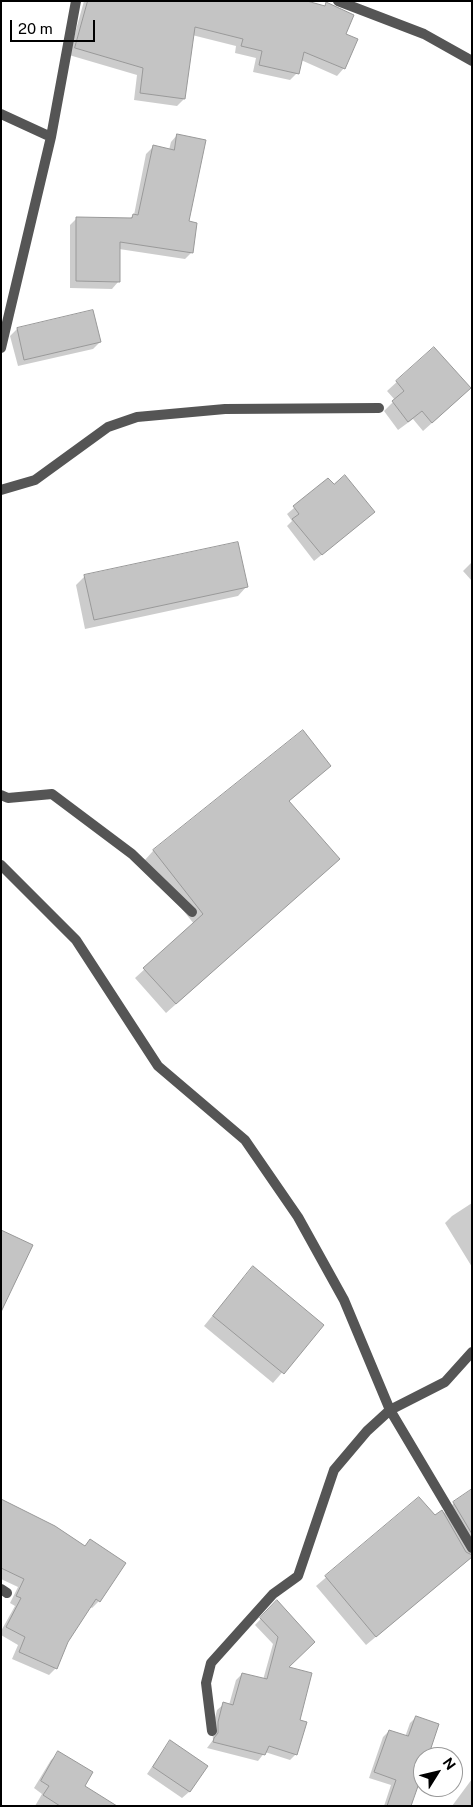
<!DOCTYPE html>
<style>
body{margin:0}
#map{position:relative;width:473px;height:1807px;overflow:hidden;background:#fff;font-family:"Public Sans",sans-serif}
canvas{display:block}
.frame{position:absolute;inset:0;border:2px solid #000;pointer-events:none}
.north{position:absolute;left:413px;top:1747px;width:50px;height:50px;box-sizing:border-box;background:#fff;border:1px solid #999;border-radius:50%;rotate:54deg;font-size:14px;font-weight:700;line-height:20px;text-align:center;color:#000}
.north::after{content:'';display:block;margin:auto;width:18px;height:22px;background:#000;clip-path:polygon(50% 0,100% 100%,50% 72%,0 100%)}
.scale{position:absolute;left:10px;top:20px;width:85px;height:22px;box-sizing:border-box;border:2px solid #000;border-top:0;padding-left:6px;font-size:15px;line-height:18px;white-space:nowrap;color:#000;-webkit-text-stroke:4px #fff;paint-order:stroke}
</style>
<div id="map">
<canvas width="473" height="1807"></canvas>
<div class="frame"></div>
<div class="north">N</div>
<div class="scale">20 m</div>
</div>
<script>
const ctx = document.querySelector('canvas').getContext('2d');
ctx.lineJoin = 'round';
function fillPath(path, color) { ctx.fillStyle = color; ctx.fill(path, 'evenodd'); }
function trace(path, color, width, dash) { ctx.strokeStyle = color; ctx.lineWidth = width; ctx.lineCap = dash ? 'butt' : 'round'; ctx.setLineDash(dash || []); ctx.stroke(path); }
const shadow = new Path2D(`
 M 84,1 L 301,1 L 324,7 L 327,4 L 345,34 L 344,68 L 337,76 L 301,60 L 297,73 L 290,80 L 253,72 L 256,58 L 235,53 L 236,46 L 192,35 L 184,99 L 177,106 L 134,100 L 137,75 L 69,55 Z
 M 177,135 L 192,252 L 185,259 L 119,249 L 118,282 L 112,289 L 70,288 L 70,225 L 77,218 L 129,219 L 134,215 L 146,154 L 153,147 L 169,150 L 171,142 Z
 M 92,311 L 100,342 L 93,349 L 18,366 L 10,336 L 17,329 Z
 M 434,348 L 460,398 L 423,431 L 413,419 L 398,430 L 384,411 L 395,400 L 387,391 Z
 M 328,479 L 367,518 L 314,561 L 287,526 L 292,521 L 287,514 Z
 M 472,562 L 472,581 L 463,571 Z
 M 85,576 L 247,586 L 238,596 L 85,629 L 76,585 Z
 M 303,732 L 330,766 L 288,802 L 329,868 L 166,1013 L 135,978 L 194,924 L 144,861 L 153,851 Z
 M 472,1203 L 472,1267 L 445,1223 L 452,1216 Z
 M 244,1277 L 323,1325 L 273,1383 L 204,1326 Z
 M 472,1490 L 472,1557 L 366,1645 L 316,1586 L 419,1498 L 434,1517 L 443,1514 L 454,1503 Z
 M 1,1501 L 84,1547 L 90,1540 L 99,1601 L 92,1608 L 90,1607 L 67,1641 L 56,1668 L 49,1675 L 12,1659 L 18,1645 L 1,1635 L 1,1631 L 15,1606 L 10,1603 L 18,1587 L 1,1579 Z
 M 271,1608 L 299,1721 L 296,1754 L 290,1760 L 265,1752 L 258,1761 L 207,1748 L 213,1740 L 212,1729 L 217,1710 L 224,1704 L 229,1705 L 236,1680 L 242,1674 L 263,1680 L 273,1644 L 255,1625 Z
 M 416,1717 L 427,1757 L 423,1757 L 423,1768 L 410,1806 L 384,1806 L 391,1785 L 369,1778 L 383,1737 L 389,1731 L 405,1737 L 410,1723 Z
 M 171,1742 L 206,1766 L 189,1792 L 182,1798 L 147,1774 L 164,1749 Z
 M 59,1753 L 83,1786 L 95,1806 L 35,1806 L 42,1794 L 34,1788 L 51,1760 Z
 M 472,1779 L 472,1806 L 452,1806 Z`);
const building = new Path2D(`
 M 88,1 L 307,1 L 325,6 L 326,2 L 354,15 L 346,34 L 358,39 L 345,69 L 304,52 L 299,74 L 259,65 L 262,51 L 241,46 L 243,39 L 195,27 L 185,99 L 140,93 L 143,68 L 75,48 Z
 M 177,134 L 206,140 L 189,221 L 197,223 L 193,253 L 120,242 L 120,282 L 76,281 L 76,217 L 132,218 L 133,214 L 138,215 L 153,145 L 174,150 Z
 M 93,310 L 101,342 L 24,360 L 17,328 Z
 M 434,347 L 471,388 L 432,423 L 422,411 L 408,422 L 392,401 L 404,391 L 396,381 Z
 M 345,475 L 375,512 L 322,555 L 292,519 L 299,514 L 293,506 L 328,478 L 334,484 Z
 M 238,542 L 248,587 L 94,620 L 84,575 Z
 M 303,730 L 331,766 L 289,801 L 340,859 L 176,1004 L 143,968 L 203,914 L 153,850 Z
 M 1,1230 L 33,1245 L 1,1312 Z
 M 253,1266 L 324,1325 L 284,1374 L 213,1316 Z
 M 472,1489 L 472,1534 L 453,1502 Z
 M 419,1497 L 435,1515 L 442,1510 L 466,1552 L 472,1555 L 472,1557 L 376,1637 L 325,1576 Z
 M 1,1499 L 55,1526 L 85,1546 L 90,1539 L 126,1563 L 100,1602 L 96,1599 L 68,1642 L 57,1669 L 19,1652 L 25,1637 L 6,1627 L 21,1598 L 16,1596 L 24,1579 L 1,1568 Z
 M 277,1600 L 315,1642 L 289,1667 L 312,1673 L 300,1720 L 307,1722 L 297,1755 L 269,1746 L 265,1755 L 213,1742 L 214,1738 L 218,1733 L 218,1722 L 223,1702 L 233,1705 L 242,1673 L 267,1679 L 278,1637 L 260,1618 Z
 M 416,1716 L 439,1724 L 428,1757 L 423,1757 L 423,1772 L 411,1806 L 387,1806 L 396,1780 L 374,1772 L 389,1730 L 408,1736 Z
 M 170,1740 L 208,1766 L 190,1792 L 153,1767 Z
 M 58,1751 L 93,1772 L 85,1786 L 117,1806 L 60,1806 L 43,1795 L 49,1786 L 41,1781 Z`);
const minor = new Path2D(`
 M 338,1 L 424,34 L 472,61
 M 1,114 L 51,137
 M 1,348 L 51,137 L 76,1
 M 1,490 L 35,480 L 108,427 L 137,417 L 225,409 L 379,408
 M 1,795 L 8,798 L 52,794 L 132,854 L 192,912
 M 1,865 L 76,940 L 158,1066 L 245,1140 L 298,1217 L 344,1300 L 390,1410 L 472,1548
 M 1,1589 L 7,1593
 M 212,1731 L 206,1683 L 211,1663 L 273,1594 L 298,1576 L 334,1470 L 367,1431 L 390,1410 L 445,1382 L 472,1352`);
fillPath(shadow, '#0003');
fillPath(building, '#c4c4c4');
trace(building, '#999', 1);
trace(minor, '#555', 10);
</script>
